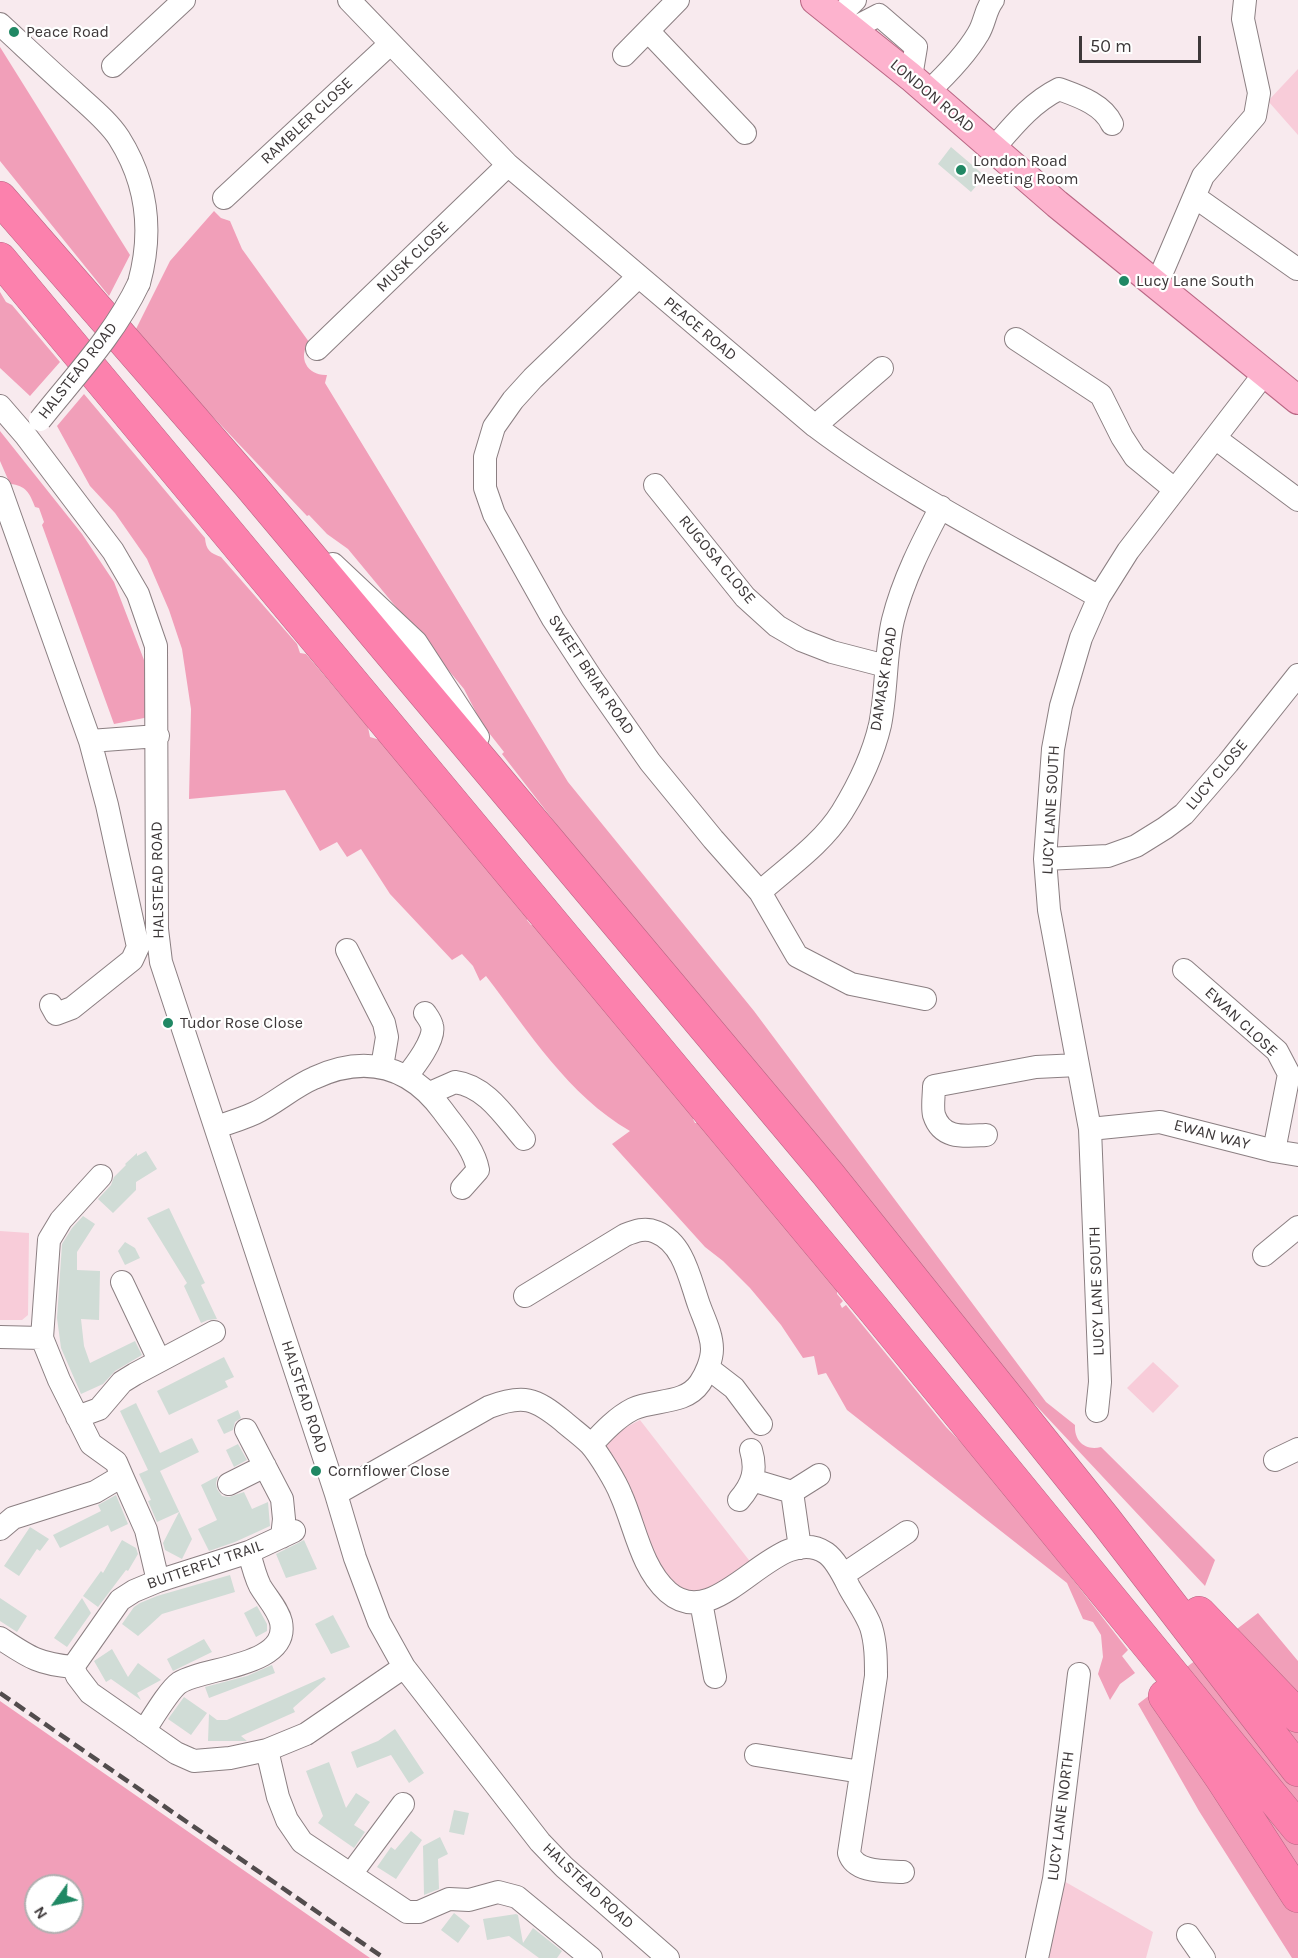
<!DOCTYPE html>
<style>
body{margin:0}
#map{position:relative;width:1298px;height:1958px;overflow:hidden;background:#f8eaee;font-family:Karla,sans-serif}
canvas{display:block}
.north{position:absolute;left:24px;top:1874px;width:60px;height:60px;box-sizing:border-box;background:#fff;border:2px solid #b1afb0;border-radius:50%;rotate:237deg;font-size:16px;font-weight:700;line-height:24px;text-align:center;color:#3d3839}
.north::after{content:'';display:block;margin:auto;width:21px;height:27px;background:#208864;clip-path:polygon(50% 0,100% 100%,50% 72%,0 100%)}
.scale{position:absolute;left:1079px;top:36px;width:122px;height:27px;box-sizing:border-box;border:3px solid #3d3839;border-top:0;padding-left:8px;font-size:18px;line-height:21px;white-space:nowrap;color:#3d3839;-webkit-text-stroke:4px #fff;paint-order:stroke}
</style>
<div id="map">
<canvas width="1298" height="1958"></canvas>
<div class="north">N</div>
<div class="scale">50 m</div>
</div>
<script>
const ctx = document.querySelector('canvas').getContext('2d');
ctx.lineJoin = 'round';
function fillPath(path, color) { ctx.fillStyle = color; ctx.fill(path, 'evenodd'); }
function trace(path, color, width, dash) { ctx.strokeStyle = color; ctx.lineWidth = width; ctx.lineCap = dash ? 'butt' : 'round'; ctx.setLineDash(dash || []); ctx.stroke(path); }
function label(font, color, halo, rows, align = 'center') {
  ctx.font = font + ' Karla,sans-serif'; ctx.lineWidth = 4.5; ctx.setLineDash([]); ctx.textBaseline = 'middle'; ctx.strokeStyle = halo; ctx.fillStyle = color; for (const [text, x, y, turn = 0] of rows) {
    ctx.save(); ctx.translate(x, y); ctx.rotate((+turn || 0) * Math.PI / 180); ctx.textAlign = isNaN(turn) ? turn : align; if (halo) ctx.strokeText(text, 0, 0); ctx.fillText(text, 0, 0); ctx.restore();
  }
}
const green = new Path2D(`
 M 1298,69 L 1298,135 L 1268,101 Z
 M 0,1231 L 29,1233 L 28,1315 L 22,1320 L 0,1320 Z
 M 1153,1362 L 1179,1386 L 1153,1413 L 1127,1388 Z
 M 640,1420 L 752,1564 L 704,1590 L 689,1591 L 665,1579 L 606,1448 C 611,1433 627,1427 640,1420 Z
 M 1062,1880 L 1153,1932 L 1146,1958 L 1042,1958 Z`);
const forest = new Path2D(`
 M 0,47 L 130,255 L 109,296 L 0,161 Z
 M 214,211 L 221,218 L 230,221 L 242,249 L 309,342 C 297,358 308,376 327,375 L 325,383 L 568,782 L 754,1011 L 1046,1402 L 1075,1425 C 1074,1441 1085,1451 1101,1447 L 1215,1560 L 1205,1586 L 998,1365 L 649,944 L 502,754 L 504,752 L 482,724 L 464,689 L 348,549 L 327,534 L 309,515 L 307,516 L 182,384 L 136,329 L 170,261 Z
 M 0,292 L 6,302 L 12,305 L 60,362 L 30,396 L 0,368 Z
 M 84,394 L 205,538 C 206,550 210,553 221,557 L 297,644 L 300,653 L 306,654 L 368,727 L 370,737 L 380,740 L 528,914 L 527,920 L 531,925 L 537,926 L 693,1113 L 693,1119 L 695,1123 L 702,1123 L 837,1286 L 837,1294 L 843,1301 L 840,1304 L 842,1308 L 846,1305 L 946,1427 L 984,1466 L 1128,1650 L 1122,1656 L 1135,1673 L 1120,1684 L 1110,1700 L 1098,1674 L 1103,1657 L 1101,1635 L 1093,1622 L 1083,1619 L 1067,1583 L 847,1410 L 826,1373 L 818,1375 L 814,1356 L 803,1358 L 781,1325 L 750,1288 L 723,1261 L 705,1247 L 612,1144 L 630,1131 C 568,1095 529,1032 486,976 L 480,981 L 473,966 L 462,954 L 452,960 L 390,894 L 361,849 L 347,857 L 337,842 L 320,851 L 285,790 L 189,799 L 191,709 L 182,649 L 169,610 L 147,559 L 115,513 L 90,486 L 57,426 Z
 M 0,431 L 82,534 L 114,582 L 144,660 L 149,717 L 114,724 L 42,525 L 44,522 L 39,508 L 35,507 C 30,494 26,485 10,484 L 0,461 Z
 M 1258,1613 L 1298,1661 L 1298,1958 L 1292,1958 L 1199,1811 L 1138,1704 Z
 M 0,1701 L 370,1958 L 0,1958 ZM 36,1886 L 72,1886 L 72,1922 L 36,1922 Z`);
const building = new Path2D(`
 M 951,147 L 985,176 L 971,192 L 938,164 Z
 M 146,1151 L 157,1169 L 136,1182 L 136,1190 L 113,1213 L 98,1199 L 111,1185 L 114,1177 L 126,1165 L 125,1164 L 137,1153 L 137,1156 Z
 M 169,1208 L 205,1283 L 201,1285 L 217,1319 L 208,1320 L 201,1323 L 184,1286 L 187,1283 L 147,1218 Z
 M 83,1216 L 95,1224 L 77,1252 L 77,1270 L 100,1271 L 99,1320 L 81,1319 L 84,1346 L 90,1363 L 135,1341 L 142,1355 L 115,1371 L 103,1384 L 81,1394 L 61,1348 L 57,1318 L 62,1244 L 72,1228 Z
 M 125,1242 L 135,1248 L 140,1258 L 125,1265 L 118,1251 Z
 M 224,1357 L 234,1377 L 225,1381 L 228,1387 L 169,1415 L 157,1391 Z
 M 136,1403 L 160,1453 L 192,1438 L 199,1452 L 160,1471 L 192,1539 L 182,1559 L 165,1550 L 163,1543 L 179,1512 L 157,1522 L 148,1501 L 151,1500 L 139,1474 L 148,1470 L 120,1411 Z
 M 238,1410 L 241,1418 L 235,1422 L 233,1430 L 224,1434 L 217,1420 Z
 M 238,1444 L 247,1460 L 234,1467 L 226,1450 Z
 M 218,1476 L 216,1483 L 217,1489 L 222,1496 L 229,1497 L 244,1492 L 252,1509 L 268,1502 L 270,1526 L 235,1542 L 209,1551 L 198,1529 L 217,1520 L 201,1485 Z
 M 116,1495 L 128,1524 L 111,1532 L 108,1525 L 60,1548 L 53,1535 L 101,1511 L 98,1505 Z
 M 30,1527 L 49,1539 L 40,1551 L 37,1549 L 19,1576 L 4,1566 Z
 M 122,1540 L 136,1548 L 138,1554 L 128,1571 L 126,1570 L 98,1607 L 83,1596 L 101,1571 L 103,1573 Z
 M 304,1540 L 317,1569 L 286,1578 L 276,1554 Z
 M 230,1575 L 235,1592 L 162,1614 L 138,1636 L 122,1624 L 134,1607 L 140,1603 L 157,1596 Z
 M 0,1598 L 27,1616 L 17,1632 L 0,1621 Z
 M 82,1598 L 91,1613 L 67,1647 L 54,1638 Z
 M 257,1606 L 267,1624 L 267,1631 L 256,1637 L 244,1613 Z
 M 333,1615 L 350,1647 L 331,1654 L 315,1624 Z
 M 204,1639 L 212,1652 L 173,1671 L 167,1659 Z
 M 112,1649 L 128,1677 L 138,1663 L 161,1680 L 137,1693 L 141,1700 L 111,1679 L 106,1682 L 94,1661 Z
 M 272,1665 L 275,1673 L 209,1698 L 205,1687 L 247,1676 Z
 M 324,1677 L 326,1679 L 293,1708 L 295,1712 L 241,1736 L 247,1741 L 208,1741 L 209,1714 L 217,1720 L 227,1720 Z
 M 184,1697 L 207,1713 L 191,1735 L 168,1719 Z
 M 395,1729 L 424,1773 L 409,1783 L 391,1755 L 357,1768 L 351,1752 L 378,1741 Z
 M 329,1762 L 346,1808 L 356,1793 L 370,1802 L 354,1825 L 365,1832 L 354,1848 L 318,1823 L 323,1816 L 306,1771 Z
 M 454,1810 L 469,1813 L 464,1835 L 449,1832 Z
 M 411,1831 L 422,1840 L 396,1879 L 377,1867 L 391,1847 L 395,1850 Z
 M 440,1837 L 448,1854 L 438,1859 L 439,1889 L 424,1895 L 423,1846 Z
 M 454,1913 L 470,1926 L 458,1943 L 441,1930 Z
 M 516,1914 L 518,1915 L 523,1943 L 533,1928 L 562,1951 L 557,1958 L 539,1958 L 509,1936 L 487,1940 L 483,1919 Z`);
const minor = new Path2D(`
 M 349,0 L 508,165 L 815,426 C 901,491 1005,543 1099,597
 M 837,18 L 855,0
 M 0,24 C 25,47 49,70 74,92 C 89,106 108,121 119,138 C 148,184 153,232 139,283
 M 852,29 L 879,15 L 916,47 L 911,77
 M 648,31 L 745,133
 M 624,55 L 678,0
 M 113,66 L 184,0
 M 928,92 C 946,75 965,56 978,34 C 985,23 985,10 993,0
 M 993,149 C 1013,126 1031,103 1059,89 C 1078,96 1103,104 1112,124
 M 1195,197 L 1297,269
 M 224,198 L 390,44
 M 638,277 L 533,378 L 513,400 L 494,427 L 485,457 L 485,488 L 494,514 L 553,619 L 592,679 L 650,762 L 713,839 L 760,892 L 797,956 L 851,984 L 925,999
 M 1157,284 L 1203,176 L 1255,116 L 1259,93 L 1243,19 L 1245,0
 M 1016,339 L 1101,395 L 1122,437 L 1135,457 L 1174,489
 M 317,349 L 508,165
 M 0,406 L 26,436 L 113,551 L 138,594 L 156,646 L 157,929 L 161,962 L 336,1494 L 355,1558 L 379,1622 L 404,1667 L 540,1842 L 564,1867 L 668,1958
 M 815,426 L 882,368
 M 1215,438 L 1298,500
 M 655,485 L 745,597 L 777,626 L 801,640 L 832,652 L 886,666
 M 0,488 L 90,741 L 107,805 L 138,947 L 132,960 L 72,1008 L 56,1014 L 51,1005
 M 333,564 L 416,642 L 478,737
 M 90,741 L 158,736
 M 1045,859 L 1108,856 L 1136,846 L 1165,828 L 1184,814 L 1228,763 L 1298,675
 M 760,892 C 788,867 822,844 842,812 C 858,786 873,755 880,725 C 887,690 885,654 893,620 C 903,580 922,543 941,507
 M 347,950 L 384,1023 L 387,1037 L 382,1067
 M 1184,970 L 1277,1051 L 1289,1074 L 1274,1151
 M 406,1077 C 414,1067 436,1039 432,1026 C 431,1021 427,1016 425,1013
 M 430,1093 L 455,1082 C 486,1086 505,1117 524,1139
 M 216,1127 C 229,1123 242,1119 255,1113 C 276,1103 293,1087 314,1078 C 366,1054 410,1066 443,1111 C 456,1129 474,1148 478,1170 L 462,1188
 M 1090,1129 L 1160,1122 L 1274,1151 L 1298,1155
 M 986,1135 C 965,1136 942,1140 934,1115 C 932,1107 934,1095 934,1086 L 1036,1067 L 1078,1065
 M 101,1176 L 61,1220 L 49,1240 L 42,1338 L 59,1380 L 91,1444 L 116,1462 L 122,1476 L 146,1530 L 158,1581
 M 1264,1255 L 1298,1227
 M 122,1282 L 159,1360
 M 525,1296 L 625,1235 C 635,1231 645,1227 656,1232 C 684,1243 690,1280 699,1305 C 704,1319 712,1334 712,1349 C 712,1360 706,1374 700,1383 C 685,1405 654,1399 633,1409 C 617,1417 603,1432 591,1445
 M 0,1337 L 42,1338
 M 708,1368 L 734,1388 L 761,1424
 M 1097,1411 L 1100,1382 L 1090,1129 L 1049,910 L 1045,859 L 1053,749 L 1061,706 L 1081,638 L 1099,597 L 1128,551 L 1264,374
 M 77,1417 L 99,1409 L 122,1382 L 135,1374 L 214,1332
 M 246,1430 L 282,1499 L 284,1519 L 282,1537
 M 1275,1460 L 1298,1449
 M 752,1480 L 792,1492
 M 229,1484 L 265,1466
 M 336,1494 L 489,1407 C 523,1394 535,1398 563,1421 C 572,1429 582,1436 590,1444 C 599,1454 616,1482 621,1495 C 635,1526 641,1568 668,1592 C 719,1637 776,1519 826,1553 C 836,1560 844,1577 849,1587 C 856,1600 866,1613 871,1627 C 876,1643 876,1660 876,1676 L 849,1853 C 855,1873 885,1871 903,1872
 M 739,1500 C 753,1484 757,1470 751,1450
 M 0,1529 L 13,1518 L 95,1492 L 122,1476
 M 294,1531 L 249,1552 L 158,1581 L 134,1591 L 120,1600 L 73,1667 L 77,1676 L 90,1693 L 176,1753 L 194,1761 L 230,1758 L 267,1750 L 306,1734 L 404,1667
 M 800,1548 L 792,1492 L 819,1475
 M 843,1575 L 907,1532
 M 701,1602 L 715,1677
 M 0,1638 C 29,1657 38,1664 73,1667
 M 144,1731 C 152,1719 169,1690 179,1683 C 203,1667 290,1667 281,1622 C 278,1609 267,1598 260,1586 C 255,1576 252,1564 249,1552
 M 267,1750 L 278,1797 L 287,1820 L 302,1842 L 407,1912 L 419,1912 L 449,1899 L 469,1900 L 498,1892 L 517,1897 L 591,1958
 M 756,1755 L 861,1772
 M 351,1874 L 403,1804
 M 1188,1935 L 1204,1958
 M 1037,1958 L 1054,1879 L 1079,1674`);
const major = new Path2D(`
 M 815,0 L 911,77 L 1057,204 L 1298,400`);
const highway = new Path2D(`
 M 0,198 L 249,484 L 828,1174 L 1106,1521 L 1298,1770
 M 0,259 L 871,1306 L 1298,1828
 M 1199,1613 L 1298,1716
 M 1165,1696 L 1221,1777 L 1298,1896`);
const rail = new Path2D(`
 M 0,1693 L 384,1958`);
const minorBridge = new Path2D(`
 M 40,420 C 75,376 115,334 139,283`);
const markers = [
 [14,32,6,"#208864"],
 [961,170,6,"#208864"],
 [1124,281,6,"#208864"],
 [168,1023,6,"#208864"],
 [316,1471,6,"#208864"]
];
const poiNames = [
 ["Peace Road",26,32],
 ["London Road",973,161],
 ["Meeting Room",973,179],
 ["Lucy Lane South",1136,281],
 ["Tudor Rose Close",180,1023],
 ["Cornflower Close",328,1471]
];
const streetNames = [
 ["LONDON ROAD",932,96,40],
 ["RAMBLER CLOSE",307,121,-43],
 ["MUSK CLOSE",413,257,-44],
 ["PEACE ROAD",700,329,40],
 ["HALSTEAD ROAD",78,371,-52],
 ["RUGOSA CLOSE",717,560,50],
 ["SWEET BRIAR ROAD",591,675,56],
 ["DAMASK ROAD",884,679,-81],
 ["LUCY CLOSE",1217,775,-50],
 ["LUCY LANE SOUTH",1051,810,-87],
 ["HALSTEAD ROAD",158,880,-91],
 ["EWAN CLOSE",1241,1022,43],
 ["EWAN WAY",1212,1135,15],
 ["LUCY LANE SOUTH",1097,1291,-92],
 ["HALSTEAD ROAD",304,1397,72],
 ["BUTTERFLY TRAIL",205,1565,-19],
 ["LUCY LANE NORTH",1061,1816,-83],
 ["HALSTEAD ROAD",588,1886,43]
];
fillPath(green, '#f8ccd9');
fillPath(forest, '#f19fb9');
fillPath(building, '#d0dcd6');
trace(minor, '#8b7f82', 24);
trace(major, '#b96784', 30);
trace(highway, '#b96784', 34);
trace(minor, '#fff', 22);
trace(major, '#fdb3ce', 28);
trace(highway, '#fc81ad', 33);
trace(rail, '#524c4d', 4.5, [12, 6]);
trace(minorBridge, '#8b7f82', 24, []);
trace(minorBridge, '#fff', 22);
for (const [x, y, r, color] of markers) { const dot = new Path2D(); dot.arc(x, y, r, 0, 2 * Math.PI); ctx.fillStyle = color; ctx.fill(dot); trace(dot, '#fff', 2); }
label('16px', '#3d3839', '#fff', poiNames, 'left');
label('16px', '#3d3839', '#fff', streetNames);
</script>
